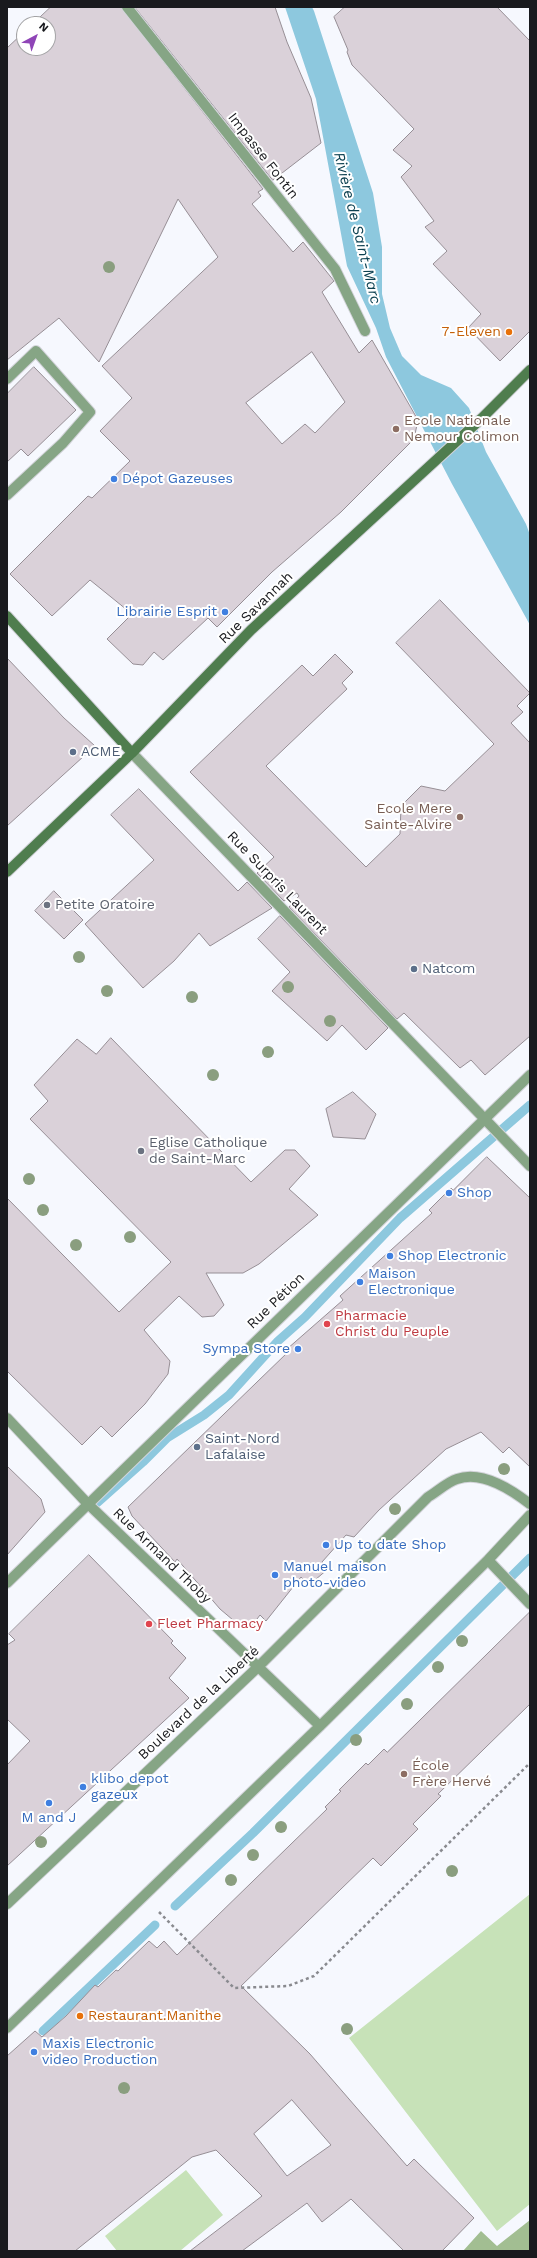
<!DOCTYPE html>
<meta charset="utf-8">
<style>
body{margin:0}
#map{position:relative;width:537px;height:2258px;overflow:hidden;background:#f6f8fe;font-family:"Work Sans",sans-serif}
canvas{display:block}
.frame{position:absolute;inset:0;border:8px solid #191a1e;pointer-events:none}
.north{position:absolute;left:16px;top:16px;width:40px;height:40px;box-sizing:border-box;background:#fff;border:1px solid #a3a3a5;border-radius:50%;rotate:41deg;font-size:11px;font-weight:700;line-height:16px;text-align:center;color:#191a1e}
.north::after{content:'';display:block;margin:auto;width:14px;height:18px;background:#8f45b7;clip-path:polygon(50% 0,100% 100%,50% 72%,0 100%)}
</style>
<div id="map">
<canvas width="537" height="2258"></canvas>
<div class="frame"></div>
<div class="north">N</div>
</div>
<script>
const ctx = document.querySelector('canvas').getContext('2d');
ctx.lineJoin = 'round';
function fillPath(path, color) { ctx.fillStyle = color; ctx.fill(path, 'evenodd'); }
function trace(path, color, width, dash) { ctx.strokeStyle = color; ctx.lineWidth = width; ctx.lineCap = dash ? 'butt' : 'round'; ctx.setLineDash(dash || []); ctx.stroke(path); }
function label(font, color, halo, rows, align = 'center') {
  ctx.font = font + ' "Work Sans",sans-serif'; ctx.lineWidth = 4; ctx.setLineDash([]); ctx.textBaseline = 'middle'; ctx.strokeStyle = halo; ctx.fillStyle = color; for (const [text, x, y, turn = 0] of rows) {
    ctx.save(); ctx.translate(x, y); ctx.rotate((+turn || 0) * Math.PI / 180); ctx.textAlign = isNaN(turn) ? turn : align; if (halo) ctx.strokeText(text, 0, 0); ctx.fillText(text, 0, 0); ctx.restore();
  }
}
const green = new Path2D(`
 M 530,1894 L 530,2204 L 497,2231 L 349,2038 Z
 M 186,2170 L 223,2215 L 180,2251 L 117,2251 L 105,2236 Z`);
const forest = new Path2D(`
 M 530,2220 L 530,2251 L 463,2251 L 481,2231 L 497,2246 Z`);
const water = new Path2D(`
 M 285,7 L 312,7 L 314,11 L 373,193 L 382,247 L 382,294 L 390,328 L 402,356 L 421,375 L 451,388 L 469,408 L 486,452 L 526,524 L 530,535 L 530,625 L 452,484 L 386,357 L 376,328 L 347,266 L 316,99 Z`);
const stream = new Path2D(`
 M 97,1503 L 143,1462 L 167,1438 L 204,1415 L 229,1395 L 278,1341 L 305,1317 L 400,1218 L 530,1105
 M 175,1906 L 253,1833 L 530,1558
 M 43,2031 L 155,1925`);
const building = new Path2D(`
 M 51,7 L 121,7 L 263,189 L 258,192 L 261,196 L 252,204 L 293,252 L 303,242 L 334,281 L 322,292 L 359,353 L 372,340 L 418,420 L 414,439 L 341,512 L 272,572 L 217,627 L 208,618 L 163,660 L 154,652 L 143,665 L 133,664 L 107,639 L 132,614 L 90,580 L 52,616 L 10,574 L 88,496 L 92,498 L 130,461 L 100,431 L 132,398 L 102,366 L 218,257 L 178,199 L 99,362 L 59,318 L 7,360 L 7,48 L 24,32 L 24,48 L 48,48 L 48,24 L 33,24 ZM 312,352 L 345,402 L 315,433 L 305,424 L 282,444 L 246,403 Z
 M 135,7 L 275,7 L 287,42 L 311,98 L 321,143 L 273,180 Z
 M 345,7 L 497,7 L 530,41 L 530,331 L 500,361 L 468,328 L 481,314 L 433,264 L 447,251 L 425,227 L 434,221 L 401,177 L 412,166 L 393,150 L 414,129 L 352,65 L 347,52 L 348,50 L 334,17 Z
 M 34,367 L 76,410 L 28,456 L 21,449 L 7,462 L 7,394 Z
 M 440,600 L 530,693 L 517,706 L 523,712 L 511,723 L 530,743 L 530,1036 L 485,1075 L 471,1060 L 460,1068 L 404,1013 L 397,1019 L 289,907 L 299,896 L 297,893 L 284,901 L 257,873 L 274,857 L 190,772 L 302,665 L 313,676 L 335,654 L 353,672 L 342,683 L 347,689 L 266,766 L 366,867 L 400,834 L 401,806 L 421,786 L 445,791 L 494,744 L 396,643 Z
 M 7,658 L 64,718 L 95,746 L 7,826 Z
 M 139,789 L 238,891 L 247,882 L 272,908 L 210,946 L 199,933 L 174,961 L 143,988 L 85,924 L 154,860 L 111,815 Z
 M 54,891 L 83,920 L 64,939 L 35,911 Z
 M 280,916 L 388,1028 L 366,1050 L 342,1025 L 327,1041 L 272,991 L 290,972 L 258,939 Z
 M 111,1038 L 251,1182 L 285,1150 L 295,1150 L 310,1166 L 289,1189 L 318,1215 L 259,1264 L 243,1273 L 206,1273 L 224,1305 L 214,1316 L 202,1317 L 179,1296 L 144,1330 L 170,1361 L 168,1374 L 145,1404 L 112,1437 L 101,1426 L 82,1445 L 7,1371 L 7,1198 L 119,1312 L 171,1262 L 30,1119 L 48,1101 L 34,1085 L 77,1039 L 96,1054 Z
 M 353,1092 L 376,1114 L 365,1139 L 333,1137 L 326,1109 Z
 M 487,1157 L 530,1198 L 530,1467 L 509,1447 L 503,1453 L 481,1432 L 446,1449 L 379,1510 L 354,1537 L 346,1535 L 322,1562 L 328,1569 L 309,1585 L 301,1577 L 266,1621 L 260,1615 L 251,1627 L 233,1620 L 220,1609 L 177,1559 L 175,1562 L 132,1516 L 128,1507 L 288,1352 L 287,1349 L 343,1300 L 340,1296 L 432,1213 L 429,1210 L 451,1188 L 453,1190 Z
 M 7,1466 L 41,1499 L 45,1512 L 7,1555 Z
 M 89,1555 L 173,1641 L 171,1643 L 186,1658 L 169,1678 L 189,1698 L 7,1866 L 7,1765 L 30,1741 L 7,1719 L 7,1645 L 15,1640 L 9,1634 Z
 M 530,1612 L 530,1704 L 438,1794 L 441,1796 L 413,1824 L 418,1829 L 381,1866 L 373,1858 L 241,1986 L 310,2054 L 407,2166 L 414,2159 L 474,2218 L 442,2251 L 404,2251 L 351,2199 L 322,2222 L 307,2203 L 242,2251 L 190,2251 L 262,2196 L 216,2150 L 192,2157 L 75,2251 L 7,2251 L 7,2056 L 35,2031 L 42,2037 L 66,2016 L 95,1985 L 98,1987 L 116,1970 L 118,1971 L 149,1941 L 157,1948 L 164,1941 L 177,1955 L 327,1809 L 325,1807 L 341,1791 L 339,1790 L 366,1763 L 368,1765 L 384,1749 L 387,1752 ZM 292,2100 L 331,2145 L 287,2176 L 254,2134 Z`);
const path = new Path2D(`
 M 159,1912 L 234,1988 L 288,1986 L 314,1976 L 530,1763`);
const lane = new Path2D(`
 M 7,379 L 36,351 L 90,412 L 63,443 L 7,495`);
const street = new Path2D(`
 M 127,7 L 335,269 L 365,331
 M 132,753 L 530,1166
 M 7,1418 L 87,1503 L 320,1726
 M 488,1560 L 530,1604
 M 7,1583 L 530,1075
 M 7,1904 L 258,1667 L 428,1497 C 437,1492 447,1482 457,1479 C 481,1470 512,1490 530,1504
 M 7,2028 L 320,1726 L 488,1560 L 530,1515`);
const secondary = new Path2D(`
 M 7,616 L 132,753
 M 7,872 L 132,753 L 251,630 L 482,418 L 530,370`);
const trees = [
 [109,267],
 [79,957],
 [288,987],
 [107,991],
 [192,997],
 [330,1021],
 [268,1052],
 [213,1075],
 [29,1179],
 [43,1210],
 [130,1237],
 [76,1245],
 [504,1469],
 [395,1509],
 [462,1641],
 [438,1667],
 [407,1704],
 [356,1740],
 [281,1827],
 [41,1842],
 [253,1855],
 [452,1871],
 [231,1880],
 [347,2029],
 [124,2088]
];
const markers = [
 [509,332,4,"#e8710a"],
 [396,429,4,"#8d6e63"],
 [114,479,4,"#3f7fe0"],
 [225,612,4,"#3f7fe0"],
 [73,752,4,"#5c6f8a"],
 [460,817,4,"#8d6e63"],
 [47,905,4,"#6b7280"],
 [414,969,4,"#5c6f8a"],
 [141,1151,4,"#6b7280"],
 [449,1193,4,"#3f7fe0"],
 [390,1256,4,"#3f7fe0"],
 [360,1282,4,"#3f7fe0"],
 [327,1324,4,"#e0444e"],
 [298,1349,4,"#3f7fe0"],
 [197,1447,4,"#5c6f8a"],
 [326,1545,4,"#3f7fe0"],
 [275,1575,4,"#3f7fe0"],
 [149,1624,4,"#e0444e"],
 [404,1774,4,"#8d6e63"],
 [83,1787,4,"#3f7fe0"],
 [49,1803,4,"#3f7fe0"],
 [80,2016,4,"#e8710a"],
 [34,2052,4,"#3f7fe0"]
];
const streetNames = [
 ["Impasse Fontin",263,156,52],
 ["Rue Savannah",256,608,-44],
 ["Rue Surpris Laurent",277,883,46],
 ["Rue Pétion",276,1301,-44],
 ["Rue Armand Thoby",162,1556,44],
 ["Boulevard de la Liberté",199,1703,-43]
];
const foodNames = [
 ["7-Eleven",501,332],
 ["Restaurant.Manithe",88,2016,"left"]
];
const educationNames = [
 ["Ecole Nationale",404,421],
 ["Nemour Colimon",404,437],
 ["Ecole Mere",452,809,"right"],
 ["Sainte-Alvire",452,825,"right"],
 ["École",412,1766],
 ["Frère Hervé",412,1782]
];
const shopNames = [
 ["Dépot Gazeuses",122,479],
 ["Librairie Esprit",217,612,"right"],
 ["Shop",457,1193],
 ["Shop Electronic",398,1256],
 ["Maison",368,1274],
 ["Electronique",368,1290],
 ["Sympa Store",290,1349,"right"],
 ["Up to date Shop",334,1545],
 ["Manuel maison",283,1567],
 ["photo-video",283,1583],
 ["klibo depot",91,1779],
 ["gazeux",91,1795],
 ["M and J",49,1818,"center"],
 ["Maxis Electronic",42,2044],
 ["video Production",42,2060]
];
const serviceNames = [
 ["ACME",81,752],
 ["Natcom",422,969],
 ["Saint-Nord",205,1439],
 ["Lafalaise",205,1455]
];
const worshipNames = [
 ["Petite Oratoire",55,905],
 ["Eglise Catholique",149,1143],
 ["de Saint-Marc",149,1159]
];
const healthNames = [
 ["Pharmacie",335,1316],
 ["Christ du Peuple",335,1332],
 ["Fleet Pharmacy",157,1624]
];
const waterNames = [
 ["Rivière de Saint-Marc",357,228,76]
];
fillPath(green, '#c7e2b8');
fillPath(forest, '#a2be92');
fillPath(water, '#8dc8de');
trace(stream, '#8dc8de', 9);
fillPath(building, '#dad1d9');
trace(building, '#968e95', 1);
trace(lane, '#d3d4da', 12);
trace(street, '#d3d4da', 12);
trace(secondary, '#d3d4da', 12);
trace(path, '#898a8f', 2.5, [3, 3]);
trace(lane, '#86a585', 10);
trace(street, '#86a585', 10);
trace(secondary, '#4f7d4e', 10);
ctx.fillStyle = '#8a9e7f';
for (const [x, y] of trees) { ctx.beginPath(); ctx.arc(x, y, 6, 0, 2 * Math.PI); ctx.fill(); }
for (const [x, y, r, color] of markers) { const dot = new Path2D(); dot.arc(x, y, r, 0, 2 * Math.PI); ctx.fillStyle = color; ctx.fill(dot); trace(dot, '#fff', 1.5); }
label('14px', '#191a1e', '#fff', streetNames);
label('14px', '#c56008', '#fff', foodNames, 'right');
label('14px', '#785e54', '#fff', educationNames, 'left');
label('14px', '#366cbe', '#fff', shopNames, 'left');
label('14px', '#4e5e75', '#fff', serviceNames, 'left');
label('14px', '#5b616d', '#fff', worshipNames, 'left');
label('14px', '#be3a42', '#fff', healthNames, 'left');
label('italic 15px', '#0d4151', '#fff', waterNames);
</script>
